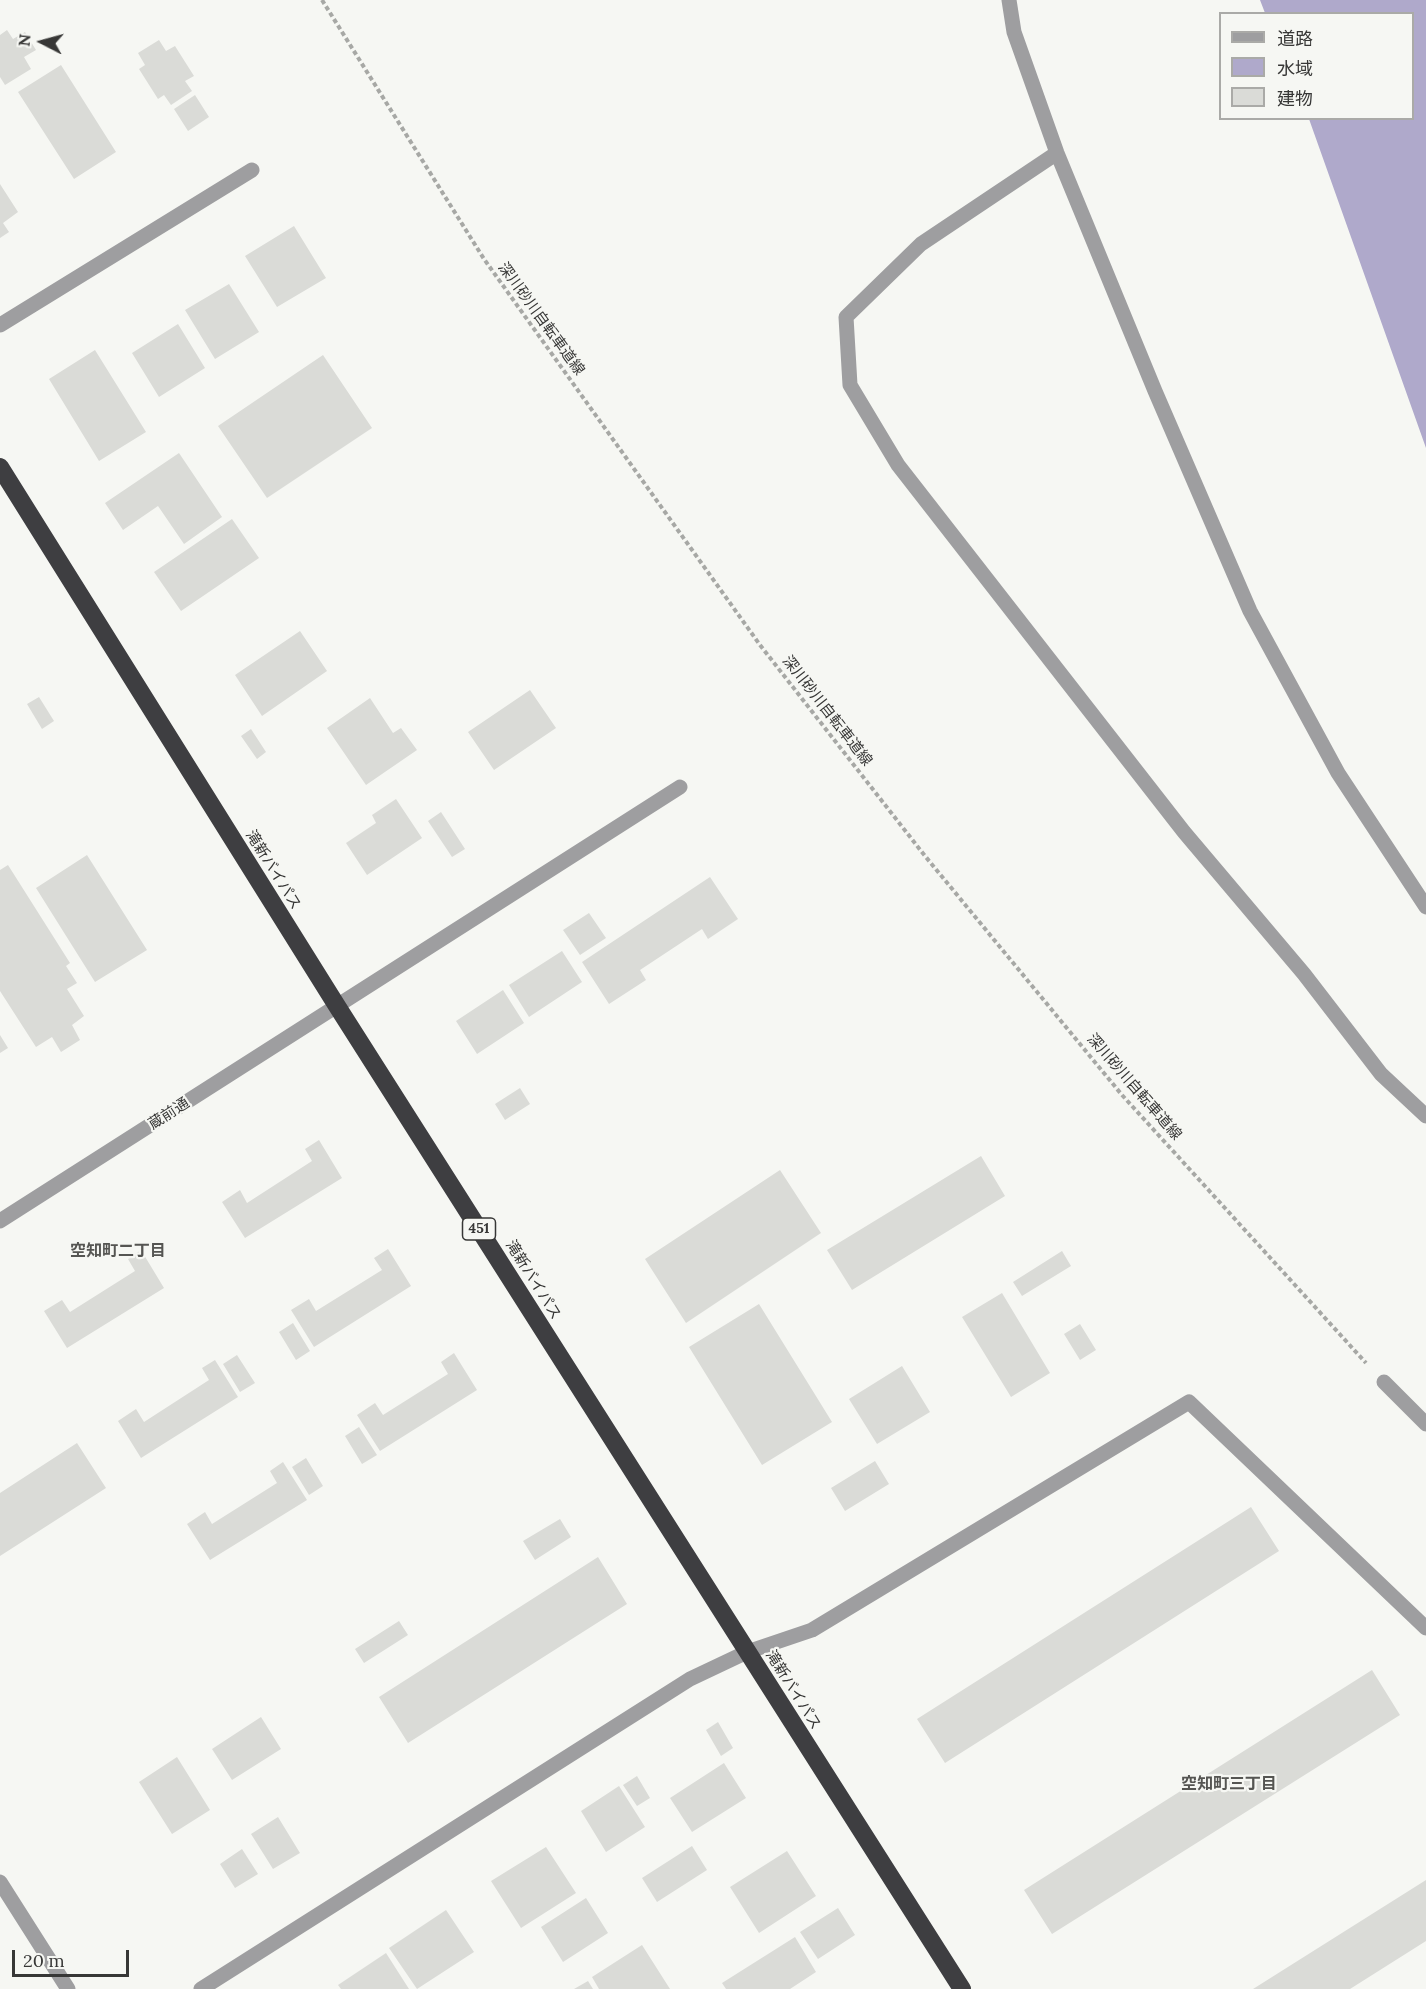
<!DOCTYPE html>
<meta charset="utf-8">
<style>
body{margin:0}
#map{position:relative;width:1426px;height:1989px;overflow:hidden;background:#f6f7f3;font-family:Lora,"Noto Sans JP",serif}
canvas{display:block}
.legend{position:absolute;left:1219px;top:12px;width:195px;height:108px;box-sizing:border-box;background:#f6f7f3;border:2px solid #aaaaa7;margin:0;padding:8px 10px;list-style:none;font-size:18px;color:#373736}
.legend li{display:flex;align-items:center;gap:12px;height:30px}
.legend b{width:30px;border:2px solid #aaaaa7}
.north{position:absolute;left:12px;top:12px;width:60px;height:60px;-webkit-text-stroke:4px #f6f7f3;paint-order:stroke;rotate:276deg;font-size:16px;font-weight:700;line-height:24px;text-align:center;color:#373736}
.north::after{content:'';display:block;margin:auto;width:21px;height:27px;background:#373736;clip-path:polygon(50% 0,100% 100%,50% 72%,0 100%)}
.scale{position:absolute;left:12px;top:1950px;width:117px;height:27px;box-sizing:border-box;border:3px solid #373736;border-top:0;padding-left:8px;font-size:18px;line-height:21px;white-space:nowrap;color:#373736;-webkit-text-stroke:4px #f6f7f3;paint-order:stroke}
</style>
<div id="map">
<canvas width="1426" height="1989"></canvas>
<ul class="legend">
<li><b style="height:8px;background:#9e9ea0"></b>道路</li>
<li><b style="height:16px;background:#afa9cb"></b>水域</li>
<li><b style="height:16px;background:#dadbd7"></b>建物</li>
</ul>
<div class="north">N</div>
<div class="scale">20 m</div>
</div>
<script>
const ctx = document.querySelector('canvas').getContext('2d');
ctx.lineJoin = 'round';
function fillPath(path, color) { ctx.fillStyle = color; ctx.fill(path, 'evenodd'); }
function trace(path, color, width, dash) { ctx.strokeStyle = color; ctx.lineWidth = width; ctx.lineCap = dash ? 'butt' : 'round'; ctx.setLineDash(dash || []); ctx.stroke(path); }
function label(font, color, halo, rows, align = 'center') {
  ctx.font = font + ' Lora,"Noto Sans JP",serif'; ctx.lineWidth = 4.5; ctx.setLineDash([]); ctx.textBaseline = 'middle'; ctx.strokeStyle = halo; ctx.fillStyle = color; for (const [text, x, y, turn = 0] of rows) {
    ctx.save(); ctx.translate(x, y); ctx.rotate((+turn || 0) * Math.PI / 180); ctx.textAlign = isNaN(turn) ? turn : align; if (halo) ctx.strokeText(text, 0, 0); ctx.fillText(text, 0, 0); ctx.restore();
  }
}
const water = new Path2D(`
 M 1260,0 L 1426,0 L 1426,448 L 1309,119 L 1412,118 L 1412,14 L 1265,13 Z`);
const building = new Path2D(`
 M 7,30 L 13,39 L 25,32 L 36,50 L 24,57 L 31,69 L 5,85 L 0,77 L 0,35 Z
 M 159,40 L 166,51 L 175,46 L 194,76 L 185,81 L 192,91 L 171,105 L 164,95 L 158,99 L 139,69 L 145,65 L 138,53 Z
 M 61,65 L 116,152 L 74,179 L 18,92 Z
 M 195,95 L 209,117 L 188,131 L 174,109 Z
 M 0,184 L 18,212 L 3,223 L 9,232 L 0,238 Z
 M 294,226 L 326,278 L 277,307 L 245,256 Z
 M 229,284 L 259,332 L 215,359 L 185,310 Z
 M 178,324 L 205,368 L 159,397 L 132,353 Z
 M 95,350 L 146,432 L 99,461 L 49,379 Z
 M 323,355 L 372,428 L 267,498 L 218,426 Z
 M 179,453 L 222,517 L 184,544 L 158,506 L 123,530 L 105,503 Z
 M 232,519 L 259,558 L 181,611 L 154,572 Z
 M 300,631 L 327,671 L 262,716 L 235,675 Z
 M 530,690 L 556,728 L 494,770 L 468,732 Z
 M 39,697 L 54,721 L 42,729 L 27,704 Z
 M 370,698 L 393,733 L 401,728 L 417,750 L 366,785 L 327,728 Z
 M 251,729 L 266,752 L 257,759 L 241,736 Z
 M 396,799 L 422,838 L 367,875 L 346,843 L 376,823 L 372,815 Z
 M 441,812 L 465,849 L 452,857 L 428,821 Z
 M 87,855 L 147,950 L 95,982 L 36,888 Z
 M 8,865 L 70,963 L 66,966 L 77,983 L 67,989 L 84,1016 L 72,1025 L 80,1040 L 61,1052 L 52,1037 L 36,1047 L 0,991 L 0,870 Z
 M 710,877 L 738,919 L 708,939 L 702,929 L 640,970 L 646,980 L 609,1004 L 582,962 Z
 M 589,913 L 606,938 L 580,955 L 563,930 Z
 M 562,951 L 582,982 L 529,1017 L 509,985 Z
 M 503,990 L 524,1023 L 477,1054 L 456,1021 Z
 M 0,1035 L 8,1048 L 0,1053 Z
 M 520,1088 L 530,1104 L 505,1120 L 495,1104 Z
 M 319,1140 L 342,1178 L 245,1238 L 222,1202 L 240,1190 L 247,1203 L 312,1161 L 305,1149 Z
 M 981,1156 L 1005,1196 L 852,1290 L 827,1250 Z
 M 780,1170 L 821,1233 L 686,1323 L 645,1259 Z
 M 388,1249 L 411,1286 L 314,1347 L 291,1310 L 309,1299 L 316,1311 L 382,1270 L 374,1258 Z
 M 141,1250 L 164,1288 L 67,1348 L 44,1311 L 62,1300 L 70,1312 L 135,1271 L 128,1259 Z
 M 1062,1251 L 1071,1266 L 1022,1296 L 1013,1282 Z
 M 1002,1293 L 1050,1373 L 1011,1397 L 962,1317 Z
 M 759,1304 L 832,1422 L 762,1465 L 689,1347 Z
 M 293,1323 L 310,1351 L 296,1360 L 279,1332 Z
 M 1080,1324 L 1096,1350 L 1080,1360 L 1064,1334 Z
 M 454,1353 L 477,1390 L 380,1451 L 357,1415 L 375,1403 L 383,1415 L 448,1374 L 441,1362 Z
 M 237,1355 L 255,1383 L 240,1392 L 223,1364 Z
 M 215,1360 L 238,1397 L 141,1458 L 118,1421 L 136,1409 L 144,1422 L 209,1380 L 202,1368 Z
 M 902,1366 L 930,1412 L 877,1444 L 849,1399 Z
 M 359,1427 L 377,1455 L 362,1464 L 345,1436 Z
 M 77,1443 L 106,1488 L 0,1556 L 0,1493 Z
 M 306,1458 L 323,1486 L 309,1495 L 292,1467 Z
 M 875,1461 L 889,1484 L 845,1511 L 831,1488 Z
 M 283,1462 L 307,1500 L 210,1560 L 187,1524 L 205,1512 L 212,1524 L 277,1483 L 270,1471 Z
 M 1251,1507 L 1279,1551 L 945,1763 L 917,1719 Z
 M 560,1519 L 571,1537 L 535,1560 L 523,1541 Z
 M 598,1557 L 627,1604 L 408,1743 L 379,1697 Z
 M 399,1621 L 408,1635 L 364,1663 L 355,1649 Z
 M 1372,1670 L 1400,1715 L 1052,1934 L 1024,1890 Z
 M 261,1717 L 281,1749 L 232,1780 L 212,1749 Z
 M 718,1722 L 733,1748 L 721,1756 L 706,1730 Z
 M 177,1757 L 210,1810 L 172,1834 L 139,1782 Z
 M 724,1763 L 746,1798 L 692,1832 L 670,1798 Z
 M 637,1776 L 650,1798 L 637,1806 L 623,1785 Z
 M 619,1786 L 645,1827 L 606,1852 L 581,1811 Z
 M 278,1817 L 300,1853 L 273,1869 L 251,1834 Z
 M 692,1846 L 707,1870 L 657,1902 L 642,1878 Z
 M 546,1847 L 576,1893 L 521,1928 L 491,1881 Z
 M 242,1849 L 258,1874 L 235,1888 L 220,1864 Z
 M 787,1851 L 816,1896 L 759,1933 L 730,1887 Z
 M 1426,1880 L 1426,1941 L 1350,1989 L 1253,1989 Z
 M 586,1898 L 608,1933 L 563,1962 L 541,1927 Z
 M 838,1908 L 855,1935 L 818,1959 L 800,1932 Z
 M 446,1910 L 474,1952 L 417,1989 L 389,1948 Z
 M 795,1937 L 816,1972 L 790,1989 L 726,1989 L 722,1983 Z
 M 642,1945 L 670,1989 L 599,1989 L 592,1977 Z
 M 386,1953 L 409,1989 L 341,1989 L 338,1985 Z
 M 588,1981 L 593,1989 L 574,1989 Z`);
const path = new Path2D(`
 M 322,0 L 484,259 L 760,645 L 925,856 L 1122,1095 L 1366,1363`);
const minor = new Path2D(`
 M 1009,0 L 1014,32 L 1057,153 L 1155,391 L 1250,611 L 1338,773 L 1426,907
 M 1057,153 L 921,244 L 846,317 L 850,385 L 898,465 L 1184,832 L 1304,974 L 1381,1074 L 1426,1116
 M 0,325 L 252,170
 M 0,1221 L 680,787
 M 1384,1382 L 1426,1424
 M 0,1882 L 68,1989
 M 201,1989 L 690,1679 L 747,1652 L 812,1630 L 1189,1402 L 1426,1628`);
const highway = new Path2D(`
 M 0,467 L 337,1006 L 962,1989`);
const shields = [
 [479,1229,33]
];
const shieldNames = [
 ["451",479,1229]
];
const streetNames = [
 ["深川砂川自転車道線",541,319,54],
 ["深川砂川自転車道線",827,711,52],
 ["滝新バイパス",273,870,58],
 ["深川砂川自転車道線",1134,1087,49],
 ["蔵前通",169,1114,-33],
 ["滝新バイパス",533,1280,58],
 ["滝新バイパス",793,1690,58]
];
const neighbourhoodNames = [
 ["空知町二丁目",118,1251],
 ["空知町三丁目",1229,1784]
];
fillPath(water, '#afa9cb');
fillPath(building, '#dadbd7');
trace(path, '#a7a8a5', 4, [4.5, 3]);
trace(minor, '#9e9ea0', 15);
trace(highway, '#3e3e41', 18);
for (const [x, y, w] of shields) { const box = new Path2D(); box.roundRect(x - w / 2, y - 11, w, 22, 4.5); ctx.fillStyle = '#f6f7f3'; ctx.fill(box); trace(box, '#373736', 1.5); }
label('bold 14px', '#373736', null, shieldNames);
label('15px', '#373736', '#f6f7f3', streetNames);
label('bold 16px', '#555552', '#f6f7f3', neighbourhoodNames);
</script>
